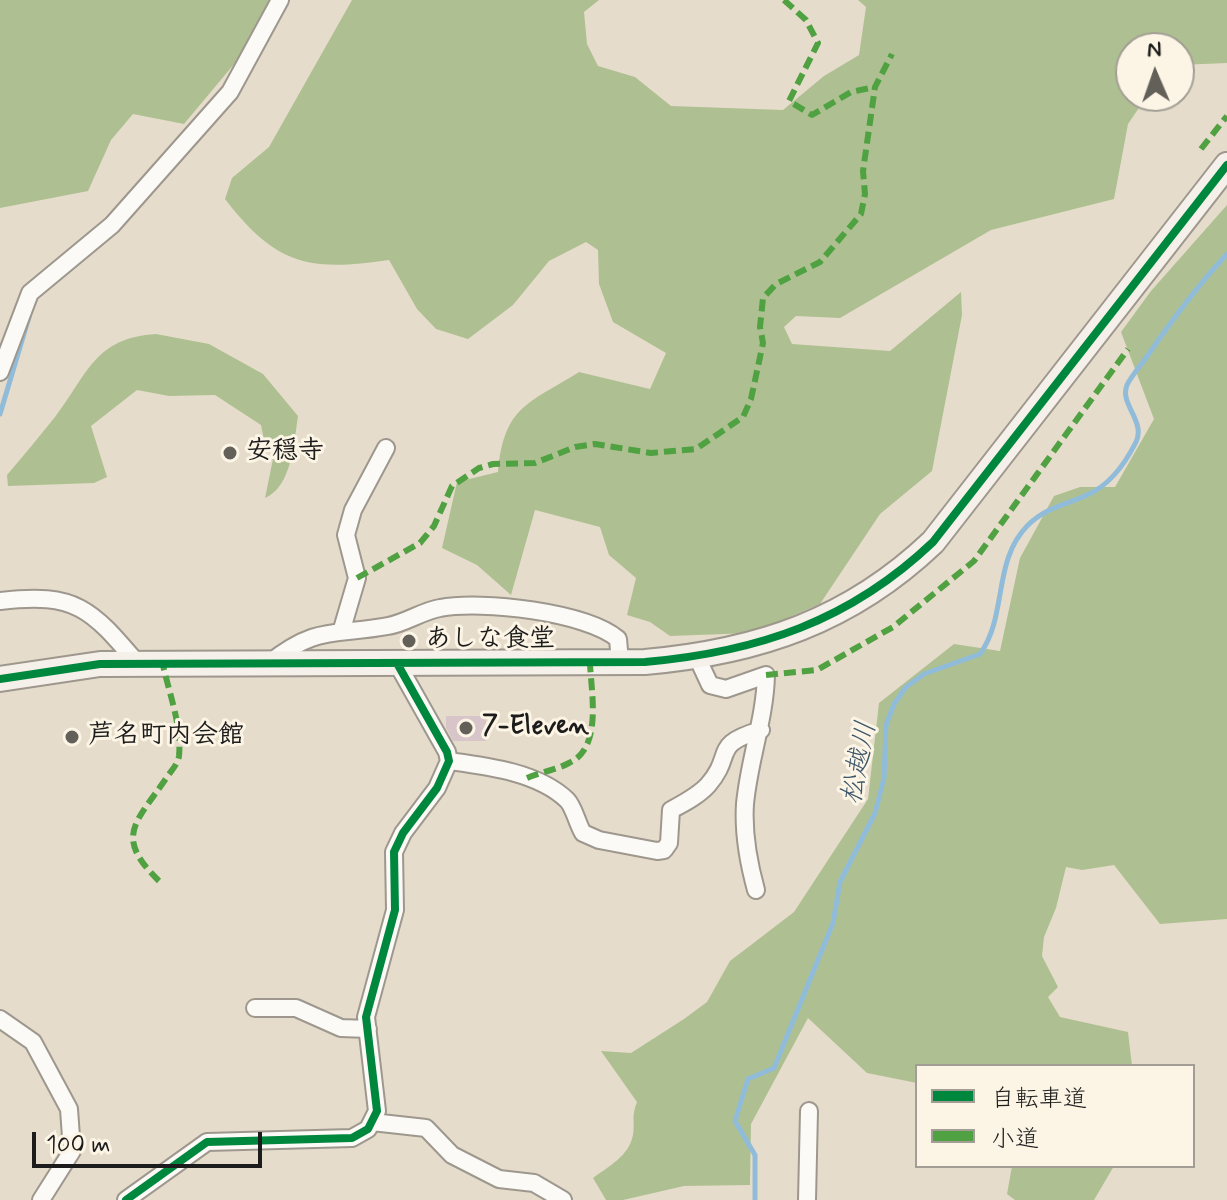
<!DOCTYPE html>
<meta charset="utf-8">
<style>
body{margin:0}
#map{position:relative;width:1227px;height:1200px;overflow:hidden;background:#e6dccb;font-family:Mynerve,"Klee One",sans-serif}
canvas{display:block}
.legend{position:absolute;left:915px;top:1064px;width:280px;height:104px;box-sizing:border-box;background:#fcf5e5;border:2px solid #a29e95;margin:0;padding:10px 14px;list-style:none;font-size:24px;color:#1c1c1c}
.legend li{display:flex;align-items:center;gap:16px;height:40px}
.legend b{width:40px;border:2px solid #a29e95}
.north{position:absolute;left:1115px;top:32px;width:80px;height:80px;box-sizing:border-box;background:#fcf5e5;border:2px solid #a29e95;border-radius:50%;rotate:358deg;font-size:22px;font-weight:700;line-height:32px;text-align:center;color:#1c1c1c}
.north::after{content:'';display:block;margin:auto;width:28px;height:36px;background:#635f59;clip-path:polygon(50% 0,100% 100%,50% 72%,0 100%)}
.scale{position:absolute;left:32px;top:1132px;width:230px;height:36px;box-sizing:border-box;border:4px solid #1c1c1c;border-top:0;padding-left:10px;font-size:24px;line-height:28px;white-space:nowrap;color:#1c1c1c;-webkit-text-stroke:6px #fcf5e5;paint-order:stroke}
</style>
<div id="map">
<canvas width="1227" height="1200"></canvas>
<ul class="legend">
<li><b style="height:10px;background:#00873e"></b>自転車道</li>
<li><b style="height:10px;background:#4fa141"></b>小道</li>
</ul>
<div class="north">N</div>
<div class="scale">100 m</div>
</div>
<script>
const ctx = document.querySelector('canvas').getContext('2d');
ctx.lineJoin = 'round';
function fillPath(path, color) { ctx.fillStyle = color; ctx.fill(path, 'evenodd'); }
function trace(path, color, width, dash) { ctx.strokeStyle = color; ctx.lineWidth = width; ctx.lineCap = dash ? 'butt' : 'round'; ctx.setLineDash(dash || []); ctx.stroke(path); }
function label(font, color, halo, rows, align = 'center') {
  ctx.font = font + ' Mynerve,"Klee One",sans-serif'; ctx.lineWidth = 6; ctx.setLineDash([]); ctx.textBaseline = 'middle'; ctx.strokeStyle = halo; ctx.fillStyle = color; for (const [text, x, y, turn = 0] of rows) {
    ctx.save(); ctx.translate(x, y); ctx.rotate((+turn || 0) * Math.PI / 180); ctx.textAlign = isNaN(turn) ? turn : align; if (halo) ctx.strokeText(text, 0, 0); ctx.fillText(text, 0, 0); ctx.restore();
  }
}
const forest = new Path2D(`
 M 0,0 L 270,0 L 240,57 L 184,124 L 133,114 L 111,140 L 88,191 L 0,208 Z
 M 352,0 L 599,0 L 584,12 L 587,44 L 598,66 L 635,77 L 671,106 L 783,110 L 824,76 L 859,55 L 866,7 L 858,0 L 1227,0 L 1227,63 L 1179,65 L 1179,48 L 1131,48 L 1131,96 L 1147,96 L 1128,124 L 1114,199 L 991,230 L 840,318 L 796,316 L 784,327 L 792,344 L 890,351 L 961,292 L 962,315 L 932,471 L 880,514 L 820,604 L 752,633 L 670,636 L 650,622 L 627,615 L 636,578 L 609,555 L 600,527 L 535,510 L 511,595 L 477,565 L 442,548 L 457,482 L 498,472 C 504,406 528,404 579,372 L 650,389 L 666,353 L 613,322 L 599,284 L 598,250 L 586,242 L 549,261 L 513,305 L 468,339 L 436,329 L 417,309 L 389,260 C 308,272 276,265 225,199 L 232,178 L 269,147 Z
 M 1227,205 L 1227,919 L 1160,924 L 1114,865 L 1082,870 L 1066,867 L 1056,908 L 1044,937 L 1042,956 L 1058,987 L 1048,997 L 1060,1017 L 1128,1032 L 1132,1066 L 917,1066 L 917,1083 L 867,1073 L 808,1018 L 751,1124 L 750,1185 L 684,1186 L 623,1200 L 606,1200 L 593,1178 C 609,1166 629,1156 633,1135 C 635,1122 631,1116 637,1102 L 601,1051 L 631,1053 L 684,1019 L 707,1002 L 730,961 L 794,912 L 868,799 L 879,703 L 954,644 L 1000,651 L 1020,558 L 1054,496 L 1080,487 L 1115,487 L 1154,419 L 1121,332 L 1151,291 Z
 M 156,334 L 209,344 L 263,374 L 298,416 C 294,441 292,487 265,498 L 274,454 L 264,440 L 261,425 L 215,395 L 169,396 L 137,390 L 91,426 L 107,477 L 94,483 L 8,486 L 7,475 C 23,456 39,437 55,417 C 88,374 94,338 156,334 Z
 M 1012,1166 L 1114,1166 L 1094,1200 L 1015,1200 L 1007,1194 Z`);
const stream = new Path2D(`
 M 0,414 L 29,317
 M 755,1200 L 755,1155 L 735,1121 L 748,1079 L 774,1068 L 833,923 L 840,882 L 875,813 L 884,778 L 886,725 L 894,704 L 906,687 L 924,674 L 980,654 C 1008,615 992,561 1028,525 C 1046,507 1066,505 1087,495 C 1110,485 1125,464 1136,442 C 1146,421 1119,404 1127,385 C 1132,375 1142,364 1148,355 C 1172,320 1198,285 1227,254`);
const building = new Path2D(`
 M 446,716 L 486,716 L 486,741 L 453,741 L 446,728 Z`);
const street = new Path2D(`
 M 0,372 L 30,293 L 112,225 L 230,92 L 280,0
 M 0,601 C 77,592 91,609 138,664
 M 342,629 L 357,578 L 346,535 L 353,510 L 386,448
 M 697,657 L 710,685 L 726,689 L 766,675 C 765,719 749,760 745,804 C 743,834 748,861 756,890
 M 268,664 C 317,625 333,636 388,626 C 406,623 422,611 440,608 C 482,600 586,612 618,639 L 620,662
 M 449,761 C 486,766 538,772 567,800 C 574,807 577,823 583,833 L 599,840 L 657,851 L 664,850 L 669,843 L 671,810 C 684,803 698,796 708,785 C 735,754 710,745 761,730
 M 255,1008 L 296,1008 L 341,1028 L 368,1029
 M 0,1019 L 33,1042 L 69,1109 L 72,1151 L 41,1200
 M 372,1122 L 426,1128 L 452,1155 L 499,1179 L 534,1183 L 563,1200
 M 126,1200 L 207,1142 L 352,1138 L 368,1129 L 377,1111 L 366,1017 L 395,910 L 394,852 L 403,833 L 437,788 L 449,761 L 447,752 L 398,665
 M 807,1200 L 809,1111`);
const secondary = new Path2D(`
 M 0,679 L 100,664 L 645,662 C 758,652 850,621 933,542 L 1227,165`);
const quiet = new Path2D(`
 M 784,0 L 806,20 L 818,43 L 789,101 L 812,115 L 851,92 L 875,87
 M 1201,149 L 1227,116
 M 357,578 L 420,543 L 434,526 L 452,486 L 479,468 L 493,464 L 535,463 L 575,447 L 595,444 L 651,453 L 696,449 L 743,417 L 751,399 L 763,343 L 760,327 L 763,298 L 776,284 L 820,262 L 861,214 L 865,194 L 863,171 L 875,87 L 892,54
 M 766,675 L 817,670 L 893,627 L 974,561 L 1128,349
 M 527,778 C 541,772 556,770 569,763 C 603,748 591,692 590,663
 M 159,881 C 113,836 136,823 167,777 C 171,771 178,764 179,756 C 182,726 169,693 163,665`);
const cycleway = new Path2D(`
 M 0,679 L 100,664 L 645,662 C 758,652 850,621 933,542 L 1227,165
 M 126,1200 L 207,1142 L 352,1138 L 368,1129 L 377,1111 L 366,1017 L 395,910 L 394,852 L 403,833 L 437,788 L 449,761 L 447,752 L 398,665`);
const markers = [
 [230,453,8,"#635f59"],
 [409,641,8,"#635f59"],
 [466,728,8,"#635f59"],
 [72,737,8,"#635f59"]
];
const poiNames = [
 ["安穏寺",246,453],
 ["あしな食堂",425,641],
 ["7-Eleven",482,728],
 ["芦名町内会館",88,737]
];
const waterNames = [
 ["松越川",861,763,-79]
];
fillPath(forest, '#aec091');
trace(stream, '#90bcda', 5);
fillPath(building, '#d7c5c9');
trace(street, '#9d978d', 20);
trace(secondary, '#9d978d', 28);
trace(street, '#fbfaf7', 16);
trace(secondary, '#f5f0ea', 24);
trace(quiet, '#4fa141', 6, [12, 6]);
trace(cycleway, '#00873e', 8);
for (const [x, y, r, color] of markers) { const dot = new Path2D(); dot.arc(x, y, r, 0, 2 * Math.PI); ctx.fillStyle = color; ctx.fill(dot); trace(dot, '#fcf5e5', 3); }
label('bold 26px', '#1c1c1c', '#fcf5e5', poiNames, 'left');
label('italic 28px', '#3c566a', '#fcf5e5', waterNames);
</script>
